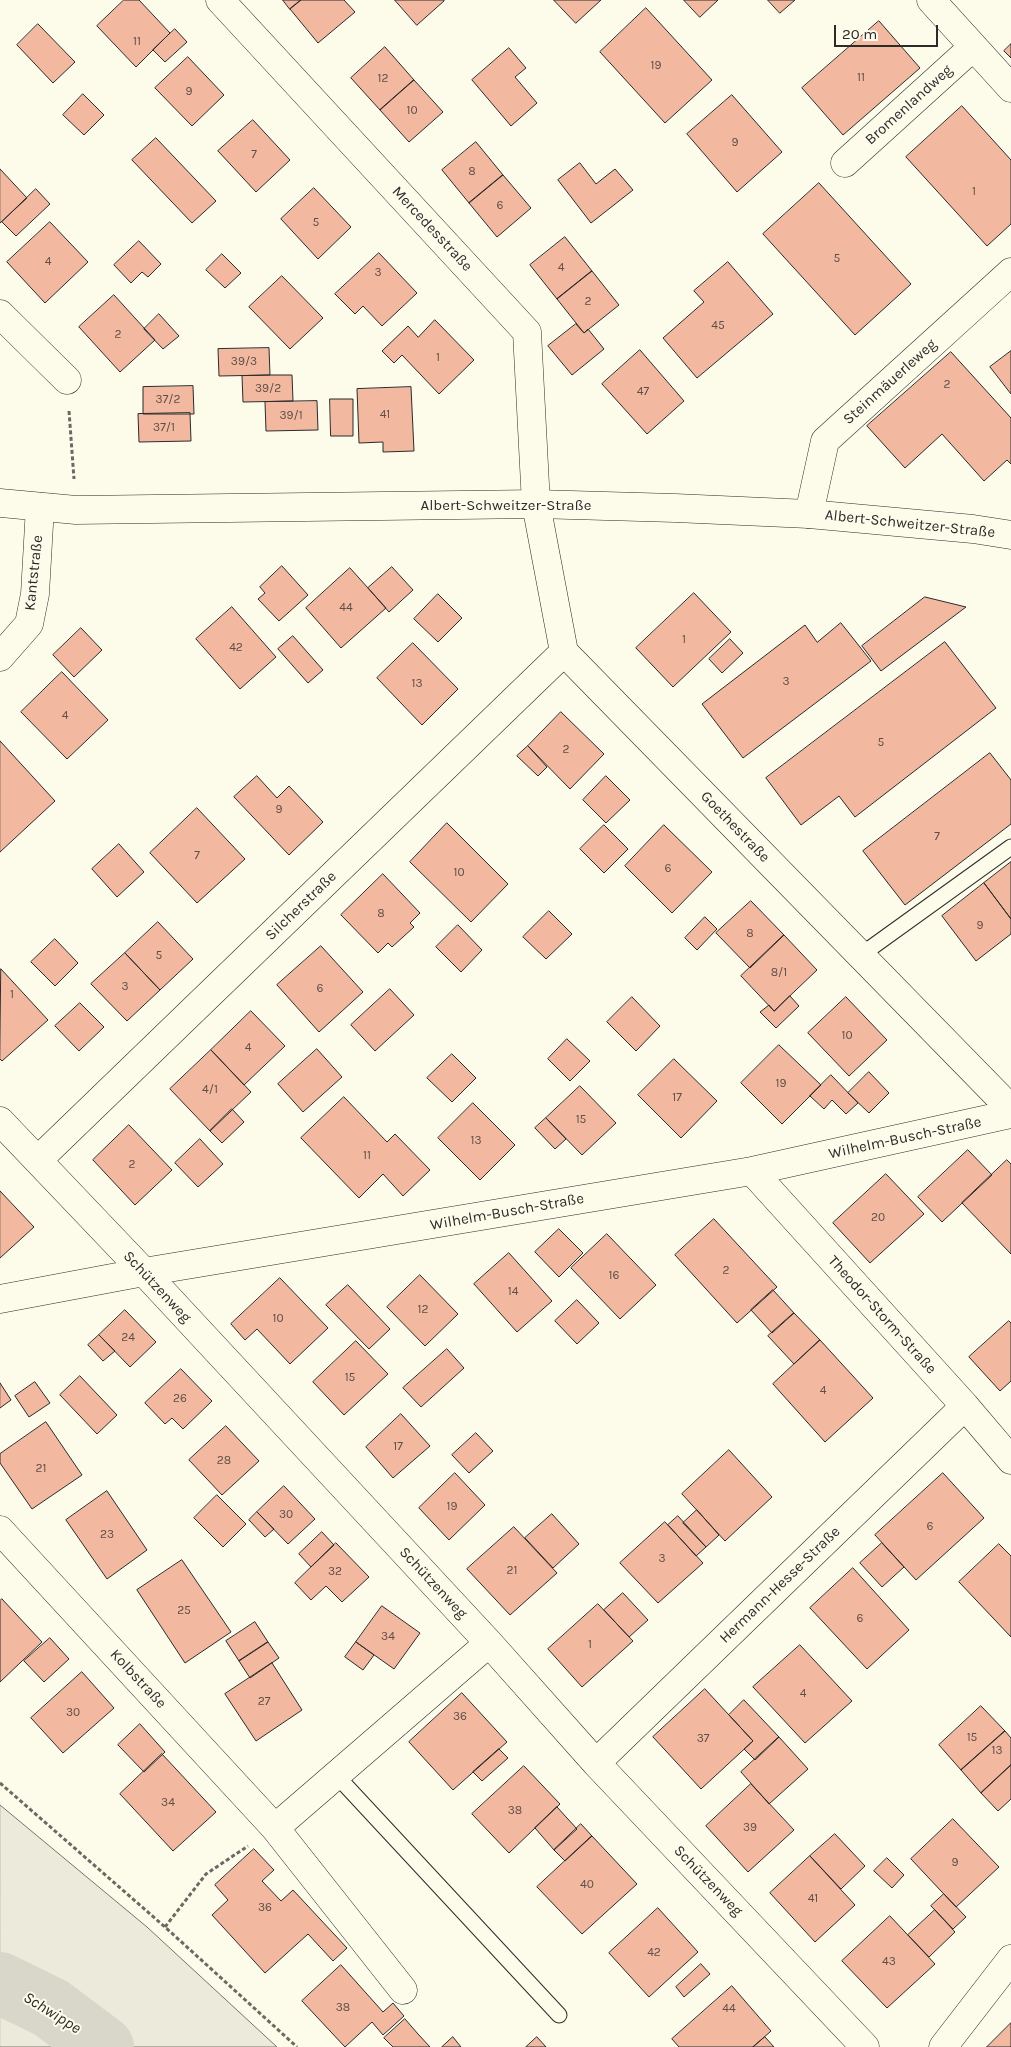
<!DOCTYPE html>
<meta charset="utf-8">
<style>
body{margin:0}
#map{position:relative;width:1011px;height:2047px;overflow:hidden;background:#fdfbea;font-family:Karla,sans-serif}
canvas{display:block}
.scale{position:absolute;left:834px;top:25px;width:104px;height:22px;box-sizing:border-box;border:2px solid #2b2b2b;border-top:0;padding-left:6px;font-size:15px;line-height:18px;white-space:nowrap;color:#2b2b2b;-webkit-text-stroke:4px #fdfbea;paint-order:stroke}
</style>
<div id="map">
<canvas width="1011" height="2047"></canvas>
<div class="scale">20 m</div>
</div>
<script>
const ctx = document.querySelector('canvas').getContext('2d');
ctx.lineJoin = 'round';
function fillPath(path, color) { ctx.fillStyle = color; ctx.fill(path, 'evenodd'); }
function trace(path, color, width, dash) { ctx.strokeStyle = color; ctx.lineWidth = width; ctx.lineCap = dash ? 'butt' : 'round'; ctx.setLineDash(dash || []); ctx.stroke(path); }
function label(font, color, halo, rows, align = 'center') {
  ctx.font = font + ' Karla,sans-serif'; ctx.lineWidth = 4; ctx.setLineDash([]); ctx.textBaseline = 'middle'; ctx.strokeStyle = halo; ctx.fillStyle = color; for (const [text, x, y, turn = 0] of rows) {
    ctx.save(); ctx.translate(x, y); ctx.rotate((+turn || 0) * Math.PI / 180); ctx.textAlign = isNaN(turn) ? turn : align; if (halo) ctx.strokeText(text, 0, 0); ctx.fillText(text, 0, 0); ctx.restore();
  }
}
const green = new Path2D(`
 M 0,1805 L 147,1927 L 277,2047 L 0,2047 Z`);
const river = new Path2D(`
 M 0,1983 L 51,2008 L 103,2047`);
const building = new Path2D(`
 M 124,0 L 139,0 L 170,33 L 136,67 L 97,26 Z
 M 283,0 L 301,0 L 290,9 Z
 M 301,0 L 344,0 L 355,12 L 318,43 L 290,9 Z
 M 395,0 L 444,0 L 444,1 L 417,25 Z
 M 554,0 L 601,0 L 576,23 Z
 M 684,0 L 718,0 L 700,17 Z
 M 768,0 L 795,0 L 780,13 Z
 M 646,8 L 712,80 L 665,123 L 600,52 Z
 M 879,21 L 920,68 L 843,135 L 802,88 Z
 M 38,24 L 75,62 L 53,83 L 17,45 Z
 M 175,29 L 187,42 L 165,62 L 153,50 Z
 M 1011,44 L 1011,58 L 1004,51 Z
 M 385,47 L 414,80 L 380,110 L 351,78 Z
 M 509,48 L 526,68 L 515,77 L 537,103 L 511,126 L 472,80 Z
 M 188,57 L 224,95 L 192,126 L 155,88 Z
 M 414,80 L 443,112 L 409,142 L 380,110 Z
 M 83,94 L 104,115 L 84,135 L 63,115 Z
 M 732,95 L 782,152 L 737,192 L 687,134 Z
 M 962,106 L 1011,160 L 1011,224 L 987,246 L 906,157 Z
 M 253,120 L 290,160 L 256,192 L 218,151 Z
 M 156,138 L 216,201 L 192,223 L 132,160 Z
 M 476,142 L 503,175 L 469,203 L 442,170 Z
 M 580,163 L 596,184 L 615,169 L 633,190 L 591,223 L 558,180 Z
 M 0,169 L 27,198 L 0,223 Z
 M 503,175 L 531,208 L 497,237 L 469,203 Z
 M 819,183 L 911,284 L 855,335 L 763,234 Z
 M 314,188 L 351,227 L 318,259 L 281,219 Z
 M 36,189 L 50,204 L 16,236 L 2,222 Z
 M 50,222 L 88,262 L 45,303 L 7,262 Z
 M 565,237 L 592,271 L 557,299 L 530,265 Z
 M 139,241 L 161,264 L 148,277 L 142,272 L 131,283 L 114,265 Z
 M 379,253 L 417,293 L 382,326 L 363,306 L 355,314 L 335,294 Z
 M 222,254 L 241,273 L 225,288 L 206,270 Z
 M 728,262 L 773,314 L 697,378 L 663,338 L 704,302 L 694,291 Z
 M 592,271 L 619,305 L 584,333 L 557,299 Z
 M 282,276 L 323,318 L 290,349 L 249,307 Z
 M 114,295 L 155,340 L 120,372 L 79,327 Z
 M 159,314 L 179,336 L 163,349 L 144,329 Z
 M 435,320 L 474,360 L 439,394 L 402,355 L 394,363 L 382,351 L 408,326 L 418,337 Z
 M 576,324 L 584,333 L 588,329 L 604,349 L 572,375 L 548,346 Z
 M 269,348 L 270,375 L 219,376 L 218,349 Z
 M 640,350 L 684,401 L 647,434 L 602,384 Z
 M 1011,351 L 1011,394 L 990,367 Z
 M 951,352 L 1011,418 L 1011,464 L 1007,460 L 984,481 L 942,434 L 905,468 L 867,426 Z
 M 270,375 L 292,375 L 293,401 L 243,402 L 242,376 Z
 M 193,386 L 194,414 L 143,414 L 143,387 Z
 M 411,387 L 414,451 L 383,452 L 383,442 L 359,443 L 357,389 Z
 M 330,399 L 353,399 L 353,436 L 331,436 Z
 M 317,401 L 318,430 L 266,431 L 265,402 Z
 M 190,413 L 191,441 L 139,442 L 138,414 Z
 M 282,566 L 308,595 L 279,621 L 258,599 L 265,593 L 260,587 Z
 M 392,567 L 413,590 L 389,612 L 368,588 Z
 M 350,568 L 386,608 L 341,648 L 306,608 Z
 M 694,593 L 731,632 L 673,687 L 636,648 Z
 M 438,594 L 462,618 L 438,642 L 414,619 Z
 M 925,597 L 966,607 L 881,671 L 862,646 Z
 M 232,607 L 276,657 L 240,689 L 196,639 Z
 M 841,623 L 871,661 L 743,758 L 702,704 L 805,625 L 817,642 Z
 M 81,628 L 102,650 L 74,677 L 53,655 Z
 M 293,636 L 323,670 L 308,683 L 278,649 Z
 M 730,639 L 743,653 L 722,673 L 709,659 Z
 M 945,642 L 996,708 L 855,817 L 839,796 L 801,825 L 766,778 Z
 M 413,643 L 458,689 L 422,725 L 377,678 Z
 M 62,672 L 108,720 L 67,759 L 21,712 Z
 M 561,712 L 604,754 L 570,789 L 528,746 Z
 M 0,741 L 55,801 L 0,852 Z
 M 528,746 L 547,767 L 538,776 L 517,756 Z
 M 990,753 L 1011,780 L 1011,824 L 905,905 L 863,851 Z
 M 257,776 L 277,798 L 289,786 L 323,822 L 289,855 L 234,797 Z
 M 606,776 L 630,800 L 606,823 L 583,800 Z
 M 197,808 L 245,859 L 197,903 L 150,853 Z
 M 447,823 L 508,884 L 471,922 L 410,862 Z
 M 604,825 L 628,849 L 604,873 L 580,849 Z
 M 664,825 L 712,872 L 672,913 L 625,866 Z
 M 119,844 L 144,872 L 117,897 L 92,869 Z
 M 1011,862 L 1011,919 L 984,883 Z
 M 383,874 L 420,913 L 410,923 L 414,927 L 392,947 L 388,943 L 378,953 L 341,915 Z
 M 984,883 L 1011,919 L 1011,934 L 976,961 L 942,916 Z
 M 751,901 L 784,935 L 750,968 L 716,933 Z
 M 549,911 L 572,934 L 546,959 L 523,937 Z
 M 705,917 L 717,929 L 697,950 L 685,938 Z
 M 158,922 L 193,959 L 160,990 L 125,953 Z
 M 458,925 L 482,950 L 461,972 L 436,947 Z
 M 784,935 L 817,970 L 774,1011 L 741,976 Z
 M 55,939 L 78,963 L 55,986 L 31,962 Z
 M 321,946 L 363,992 L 319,1032 L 277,985 Z
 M 125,953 L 160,990 L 127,1021 L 91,984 Z
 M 1,969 L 48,1020 L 2,1061 L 0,1059 Z
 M 390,989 L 414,1015 L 375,1051 L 351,1025 Z
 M 790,996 L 799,1006 L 776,1028 L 760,1012 L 769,1005 L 774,1011 Z
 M 632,997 L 660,1026 L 636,1051 L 607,1022 Z
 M 846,997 L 887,1040 L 849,1076 L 808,1033 Z
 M 80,1003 L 104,1027 L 79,1051 L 55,1026 Z
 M 251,1011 L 285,1046 L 244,1085 L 211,1050 Z
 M 567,1039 L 590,1061 L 570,1081 L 548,1059 Z
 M 779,1045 L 821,1085 L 782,1124 L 741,1083 Z
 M 317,1049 L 342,1077 L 303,1112 L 278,1084 Z
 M 211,1050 L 251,1092 L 210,1131 L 170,1089 Z
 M 452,1054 L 476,1078 L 452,1102 L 427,1078 Z
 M 674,1059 L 717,1101 L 681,1138 L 638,1095 Z
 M 869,1072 L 889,1093 L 869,1113 L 848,1093 Z
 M 831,1075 L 858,1103 L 846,1114 L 832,1100 L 824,1109 L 810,1096 Z
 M 580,1086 L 616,1123 L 582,1155 L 546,1118 Z
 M 344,1097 L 387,1142 L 395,1134 L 430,1170 L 403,1196 L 383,1174 L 359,1198 L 301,1138 Z
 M 473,1103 L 515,1145 L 480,1180 L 438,1138 Z
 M 232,1109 L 244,1122 L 222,1143 L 210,1131 Z
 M 546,1118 L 566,1139 L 555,1149 L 535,1128 Z
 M 129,1125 L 172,1170 L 135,1205 L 93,1160 Z
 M 200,1139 L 223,1164 L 198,1187 L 175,1163 Z
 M 968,1150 L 992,1175 L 942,1222 L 918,1197 Z
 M 1007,1160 L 1011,1164 L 1011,1254 L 962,1203 Z
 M 886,1174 L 924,1214 L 870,1263 L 833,1223 Z
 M 0,1191 L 34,1227 L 0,1258 Z
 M 714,1219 L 777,1287 L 737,1323 L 675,1255 Z
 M 559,1229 L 583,1253 L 559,1277 L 535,1252 Z
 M 607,1234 L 656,1285 L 620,1319 L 571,1268 Z
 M 509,1253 L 552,1301 L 517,1332 L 474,1284 Z
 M 420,1275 L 458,1314 L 425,1346 L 387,1307 Z
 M 280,1278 L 328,1328 L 290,1364 L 257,1329 L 245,1340 L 231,1324 Z
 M 348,1285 L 390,1329 L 369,1349 L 326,1305 Z
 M 773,1290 L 794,1313 L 772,1333 L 751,1310 Z
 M 577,1300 L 599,1323 L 577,1344 L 555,1321 Z
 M 125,1310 L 156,1342 L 130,1367 L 99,1335 Z
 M 794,1313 L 820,1340 L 794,1364 L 768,1336 Z
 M 1009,1321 L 1011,1323 L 1011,1381 L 1000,1391 L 969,1357 Z
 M 99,1335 L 115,1351 L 103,1361 L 88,1345 Z
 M 820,1340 L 873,1398 L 825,1442 L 773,1384 Z
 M 356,1341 L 388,1374 L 344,1415 L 313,1382 Z
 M 447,1349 L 464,1368 L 421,1407 L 403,1388 Z
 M 181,1369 L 212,1401 L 183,1429 L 172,1418 L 165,1424 L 145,1403 Z
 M 80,1376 L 117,1415 L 97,1434 L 60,1395 Z
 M 35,1382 L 50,1403 L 29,1417 L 15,1396 Z
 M 0,1383 L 11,1400 L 0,1408 Z
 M 401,1414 L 430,1446 L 393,1478 L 366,1447 Z
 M 46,1422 L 82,1475 L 32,1509 L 0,1463 L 0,1454 Z
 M 226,1426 L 259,1461 L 222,1495 L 189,1460 Z
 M 476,1433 L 493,1451 L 469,1473 L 452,1455 Z
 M 729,1450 L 772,1497 L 725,1541 L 682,1494 Z
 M 455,1473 L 485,1505 L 449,1540 L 419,1508 Z
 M 943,1473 L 984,1518 L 916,1580 L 875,1535 Z
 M 284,1486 L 315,1519 L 288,1544 L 257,1512 Z
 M 107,1491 L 147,1550 L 107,1579 L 66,1520 Z
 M 217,1495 L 246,1524 L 223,1547 L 194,1518 Z
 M 697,1510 L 719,1535 L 706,1547 L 683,1523 Z
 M 257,1512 L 274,1529 L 265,1537 L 249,1520 Z
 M 552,1514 L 579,1544 L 553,1568 L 525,1538 Z
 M 678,1516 L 706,1547 L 696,1556 L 668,1525 Z
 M 665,1522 L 703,1563 L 658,1603 L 620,1563 Z
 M 514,1527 L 557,1573 L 510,1615 L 467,1569 Z
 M 322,1532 L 334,1545 L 311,1567 L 299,1554 Z
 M 336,1543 L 369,1577 L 342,1602 L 326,1586 L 311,1600 L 295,1583 Z
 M 882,1543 L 904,1567 L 882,1587 L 860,1563 Z
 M 999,1544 L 1011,1556 L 1011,1637 L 959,1582 Z
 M 182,1560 L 231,1632 L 185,1663 L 137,1590 Z
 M 853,1568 L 909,1630 L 867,1669 L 810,1608 Z
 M 623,1593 L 648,1620 L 629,1637 L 604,1610 Z
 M 2,1599 L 42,1642 L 0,1682 L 0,1601 Z
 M 598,1604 L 633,1641 L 582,1687 L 548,1649 Z
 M 382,1606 L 420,1633 L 394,1669 L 356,1642 Z
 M 255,1622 L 268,1642 L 239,1661 L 226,1641 Z
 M 50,1638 L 69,1659 L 44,1682 L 24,1661 Z
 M 268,1642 L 279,1658 L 250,1678 L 239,1661 Z
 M 356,1642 L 374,1655 L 363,1670 L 345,1657 Z
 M 800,1645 L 852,1701 L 805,1743 L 753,1687 Z
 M 272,1663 L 302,1710 L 256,1741 L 225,1694 Z
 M 82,1672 L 114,1708 L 63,1753 L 31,1718 Z
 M 705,1689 L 753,1741 L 701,1789 L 653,1737 Z
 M 462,1693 L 507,1742 L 453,1790 L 409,1742 Z
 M 744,1700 L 779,1737 L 755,1760 L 744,1749 L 753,1741 L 729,1715 Z
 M 981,1706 L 1005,1731 L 961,1770 L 939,1745 Z
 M 140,1724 L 165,1752 L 144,1772 L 118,1745 Z
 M 1005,1731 L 1011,1738 L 1011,1765 L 981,1793 L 961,1770 Z
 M 779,1737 L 808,1769 L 769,1804 L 741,1772 Z
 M 499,1749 L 508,1758 L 482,1781 L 473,1772 Z
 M 162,1754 L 216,1812 L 173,1851 L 120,1794 Z
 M 1011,1765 L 1011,1799 L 998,1811 L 981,1793 Z
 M 524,1766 L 560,1804 L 509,1853 L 472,1814 Z
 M 751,1784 L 794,1830 L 748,1872 L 706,1826 Z
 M 557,1807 L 577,1829 L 554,1850 L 535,1828 Z
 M 953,1819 L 999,1867 L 956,1907 L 911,1859 Z
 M 581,1824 L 592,1836 L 565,1861 L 554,1850 Z
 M 835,1834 L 865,1866 L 841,1889 L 810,1856 Z
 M 592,1836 L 637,1884 L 582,1934 L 537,1887 Z
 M 254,1849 L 274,1870 L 262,1881 L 281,1901 L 293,1890 L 347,1948 L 333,1961 L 308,1934 L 265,1973 L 212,1915 L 228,1900 L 215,1885 Z
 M 810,1856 L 855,1905 L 815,1942 L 770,1893 Z
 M 887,1858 L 904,1875 L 892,1888 L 874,1871 Z
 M 944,1894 L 966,1917 L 953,1929 L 931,1906 Z
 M 658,1908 L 698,1952 L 649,1997 L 609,1953 Z
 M 935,1910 L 955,1932 L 929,1957 L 908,1935 Z
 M 890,1916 L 935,1964 L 887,2008 L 842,1961 Z
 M 701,1964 L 710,1974 L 684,1997 L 676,1987 Z
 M 341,1965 L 383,2012 L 393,2003 L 404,2016 L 383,2035 L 372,2022 L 345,2047 L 302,2001 Z
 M 732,1986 L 771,2031 L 753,2047 L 679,2047 L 672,2039 Z
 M 405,2019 L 418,2034 L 430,2047 L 393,2047 L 384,2038 Z
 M 1011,2023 L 1011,2047 L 987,2047 Z
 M 453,2037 L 461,2047 L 442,2047 Z
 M 537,2037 L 546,2047 L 526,2047 Z
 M 765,2037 L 774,2047 L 753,2047 Z`);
const path = new Path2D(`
 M 69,411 L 74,479
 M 0,1783 L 165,1927 L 297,2047
 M 165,1927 L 206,1874 L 248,1846`);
const service = new Path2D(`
 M 861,955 L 1011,847
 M 336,1775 L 559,2015`);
const minor = new Path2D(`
 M 220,0 L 527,332 L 536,504 L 564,652 L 1011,1109
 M 931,0 L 1011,88
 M 845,163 L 973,47
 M 0,314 L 67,380
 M 809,514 L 825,441 L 1011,272
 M 0,657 L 29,624 L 35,594 L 40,507
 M 0,1121 L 144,1272 L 489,1643 L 596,1763 L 865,2047
 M 38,1160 L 564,652
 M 752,1171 L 965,1406 L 1011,1460
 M 0,1299 L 144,1272 L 752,1171 L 1011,1114
 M 0,1530 L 275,1828 L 403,1990
 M 596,1763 L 965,1406
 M 275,1828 L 489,1643
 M 943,2047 L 1011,1959`);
const tertiary = new Path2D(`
 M 0,503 L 76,510 L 536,504 L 675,508 L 809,514 L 973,529 L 1011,535`);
const numberNames = [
 ["11",137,42],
 ["19",656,66],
 ["11",861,78],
 ["12",383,79],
 ["9",189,92],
 ["10",412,111],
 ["9",735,143],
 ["7",254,155],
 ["8",472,172],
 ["1",974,192],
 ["6",500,206],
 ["5",316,223],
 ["5",837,259],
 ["4",48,262],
 ["4",561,268],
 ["3",378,273],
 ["2",588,302],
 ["45",718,326],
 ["2",118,335],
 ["1",438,358],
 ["39/3",244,362],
 ["2",947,385],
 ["39/2",268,389],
 ["47",643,392],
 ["37/2",168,400],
 ["41",385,415],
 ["39/1",291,416],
 ["37/1",164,428],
 ["44",346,608],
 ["1",684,640],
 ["42",236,648],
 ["3",786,682],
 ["13",417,684],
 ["4",65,716],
 ["5",881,743],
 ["2",566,750],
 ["9",279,810],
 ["7",937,837],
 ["7",197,856],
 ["6",668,869],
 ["10",459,873],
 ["8",381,914],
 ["9",980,926],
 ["8",750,934],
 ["5",159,956],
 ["8/1",779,973],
 ["3",125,987],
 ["6",320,989],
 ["1",12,995],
 ["10",847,1036],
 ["4",248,1048],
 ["19",781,1084],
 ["4/1",210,1090],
 ["17",677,1098],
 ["15",581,1120],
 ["13",476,1141],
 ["11",367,1156],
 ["2",132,1165],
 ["20",878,1218],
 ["2",726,1271],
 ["16",614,1276],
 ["14",513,1292],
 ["12",423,1310],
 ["10",278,1319],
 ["24",128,1338],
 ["15",350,1378],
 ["4",823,1391],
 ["26",180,1399],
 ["17",398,1447],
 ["28",224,1461],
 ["21",41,1469],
 ["19",452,1507],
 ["30",286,1515],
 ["6",930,1527],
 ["23",107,1535],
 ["3",662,1559],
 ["21",512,1571],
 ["32",335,1572],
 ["25",184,1611],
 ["6",860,1619],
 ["34",388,1637],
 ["1",590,1645],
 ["4",803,1694],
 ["27",264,1702],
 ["30",73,1713],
 ["36",460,1717],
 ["15",972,1738],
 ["37",703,1739],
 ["13",997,1751],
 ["34",168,1803],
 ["38",515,1811],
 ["39",750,1828],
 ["9",955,1863],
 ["40",587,1885],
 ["41",813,1899],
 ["36",265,1908],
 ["42",654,1953],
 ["43",889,1962],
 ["38",343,2008],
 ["44",729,2009]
];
const streetNames = [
 ["Bromenlandweg",909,105,-42],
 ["Mercedesstraße",432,229,47],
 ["Steinmäuerleweg",890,382,-42],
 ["Albert-Schweitzer-Straße",506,506],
 ["Albert-Schweitzer-Straße",910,524,6],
 ["Kantstraße",34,573,-84],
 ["Goethestraße",735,827,46],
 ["Silcherstraße",301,906,-44],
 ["Wilhelm-Busch-Straße",905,1138,-12],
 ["Wilhelm-Busch-Straße",507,1212,-10],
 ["Schützenweg",157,1287,47],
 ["Theodor-Storm-Straße",882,1315,48],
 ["Schützenweg",433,1583,47],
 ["Hermann-Hesse-Straße",780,1585,-44],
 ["Kolbstraße",138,1679,47],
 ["Schützenweg",708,1881,46]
];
const waterNames = [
 ["Schwippe",52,2013,32]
];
fillPath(green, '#ecebdb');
trace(green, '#74746e', 1);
trace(river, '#d8d7c9', 62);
fillPath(building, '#f2b8a0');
trace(building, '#2b2b2b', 1);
trace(service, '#2b2b2b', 17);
trace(minor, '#2b2b2b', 29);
trace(tertiary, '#2b2b2b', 29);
trace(path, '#6a6964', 3, [4, 2.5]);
trace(service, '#fdfbea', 15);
trace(minor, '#fdfbea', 28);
trace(tertiary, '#fdfbea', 28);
label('12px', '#5d4e48', null, numberNames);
label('15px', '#2b2b2b', '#fdfbea', streetNames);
label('italic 16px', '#2b2b2b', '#fdfbea', waterNames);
</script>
